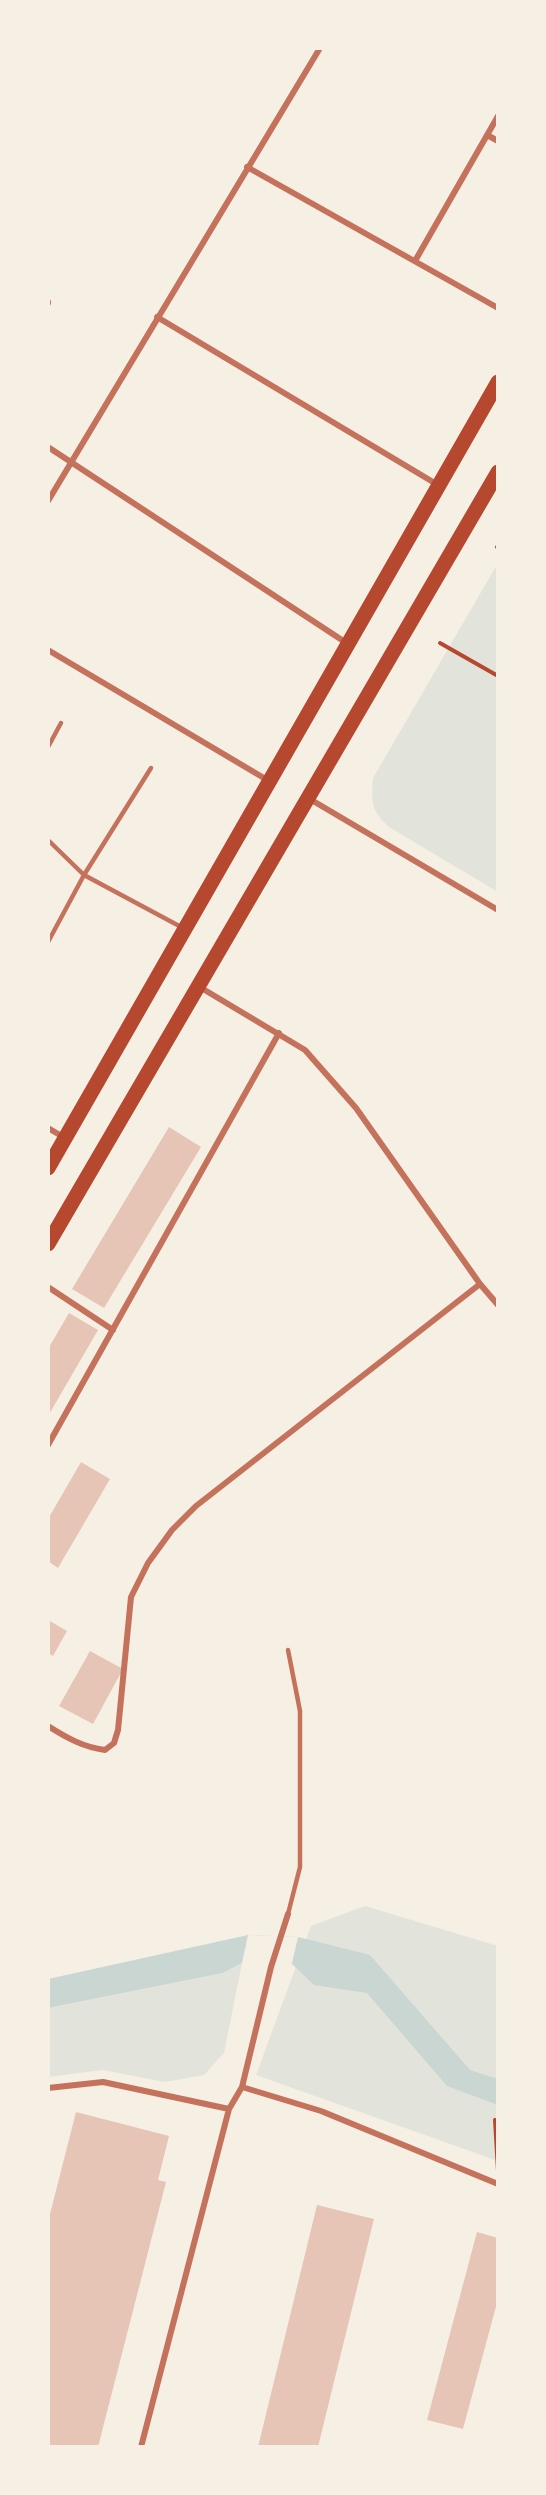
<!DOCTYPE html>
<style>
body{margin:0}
#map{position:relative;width:546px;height:2495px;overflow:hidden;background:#f6efe4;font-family:Roboto,sans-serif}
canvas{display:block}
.frame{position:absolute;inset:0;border:50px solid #f6efe4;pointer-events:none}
</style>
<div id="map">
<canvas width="546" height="2495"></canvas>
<div class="frame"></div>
</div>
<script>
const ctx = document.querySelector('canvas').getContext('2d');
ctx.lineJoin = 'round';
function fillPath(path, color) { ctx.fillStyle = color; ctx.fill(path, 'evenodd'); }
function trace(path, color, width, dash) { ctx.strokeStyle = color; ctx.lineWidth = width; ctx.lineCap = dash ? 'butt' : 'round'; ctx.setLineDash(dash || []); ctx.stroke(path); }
const green = new Path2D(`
 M 498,563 L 498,892 L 389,827 C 371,810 371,803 373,778 Z
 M 365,1906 L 498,1946 L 498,2161 L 256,2075 L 311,1926 Z
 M 242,1963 L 224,2053 L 204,2075 L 165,2082 L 103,2070 L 48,2077 L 48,2008 L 223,1973 Z`);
const water = new Path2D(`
 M 248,1935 L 298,1937 L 370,1955 L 470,2070 L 498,2079 L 498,2105 L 447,2086 L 367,1993 L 314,1985 L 291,1963 L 242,1963 L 223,1973 L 48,2008 L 48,1979 Z`);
const pier = new Path2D(`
 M 248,1935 L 298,1937 L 292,1963 L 242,1963 Z`);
const building = new Path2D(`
 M 169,1127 L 201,1147 L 104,1308 L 72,1289 Z
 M 69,1313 L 98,1330 L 48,1416 L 48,1349 Z
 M 81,1462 L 110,1479 L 58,1568 L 48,1561 L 48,1519 Z
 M 48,1620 L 67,1631 L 53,1656 L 48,1653 Z
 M 90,1651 L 123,1669 L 93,1724 L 59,1706 Z
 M 76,2112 L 169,2136 L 158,2180 L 166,2182 L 98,2447 L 48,2447 L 48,2222 Z
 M 317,2205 L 374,2219 L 318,2447 L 258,2447 Z
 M 477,2232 L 498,2238 L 498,2299 L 463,2429 L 427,2420 Z`);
const path = new Path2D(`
 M 497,547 L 498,548
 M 440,643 L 498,676
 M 498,2121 L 495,2120 L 498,2171`);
const service = new Path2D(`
 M 48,747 L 61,723
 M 48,840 L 84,875 L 183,928
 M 48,942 L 84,875 L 151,768
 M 288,1650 L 300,1711 L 300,1867 L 288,1914`);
const minor = new Path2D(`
 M 487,135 L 498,141
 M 247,167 L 498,308
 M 415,261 L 498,116
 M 48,302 L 48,303
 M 157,317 L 438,485
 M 48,447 L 348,644
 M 48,501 L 320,48
 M 48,650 L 269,781
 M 308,798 L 498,910
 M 198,986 L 305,1050 L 356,1108 L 480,1284 L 498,1305
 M 48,1128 L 65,1138
 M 48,1287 L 113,1330
 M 48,1445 L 279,1033
 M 48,1726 C 67,1738 83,1747 105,1750 L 114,1743 L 118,1730 L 131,1597 L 148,1563 L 172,1530 L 196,1506 L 480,1284
 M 242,2087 L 321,2111 L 498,2184
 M 48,2088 L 103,2082 L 229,2109
 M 141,2447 L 229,2109 L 242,2087 L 271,1967 L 288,1914`);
const primary = new Path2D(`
 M 48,1168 L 498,382
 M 48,1244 L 498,472`);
fillPath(green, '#e2e4dc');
fillPath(water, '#c9d6d2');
fillPath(pier, '#f6efe4');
fillPath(building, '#e6c5b7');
trace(path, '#b5482f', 4);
trace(service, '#c5725c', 4.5);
trace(minor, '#c5725c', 6);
trace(primary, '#b5482f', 15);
</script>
